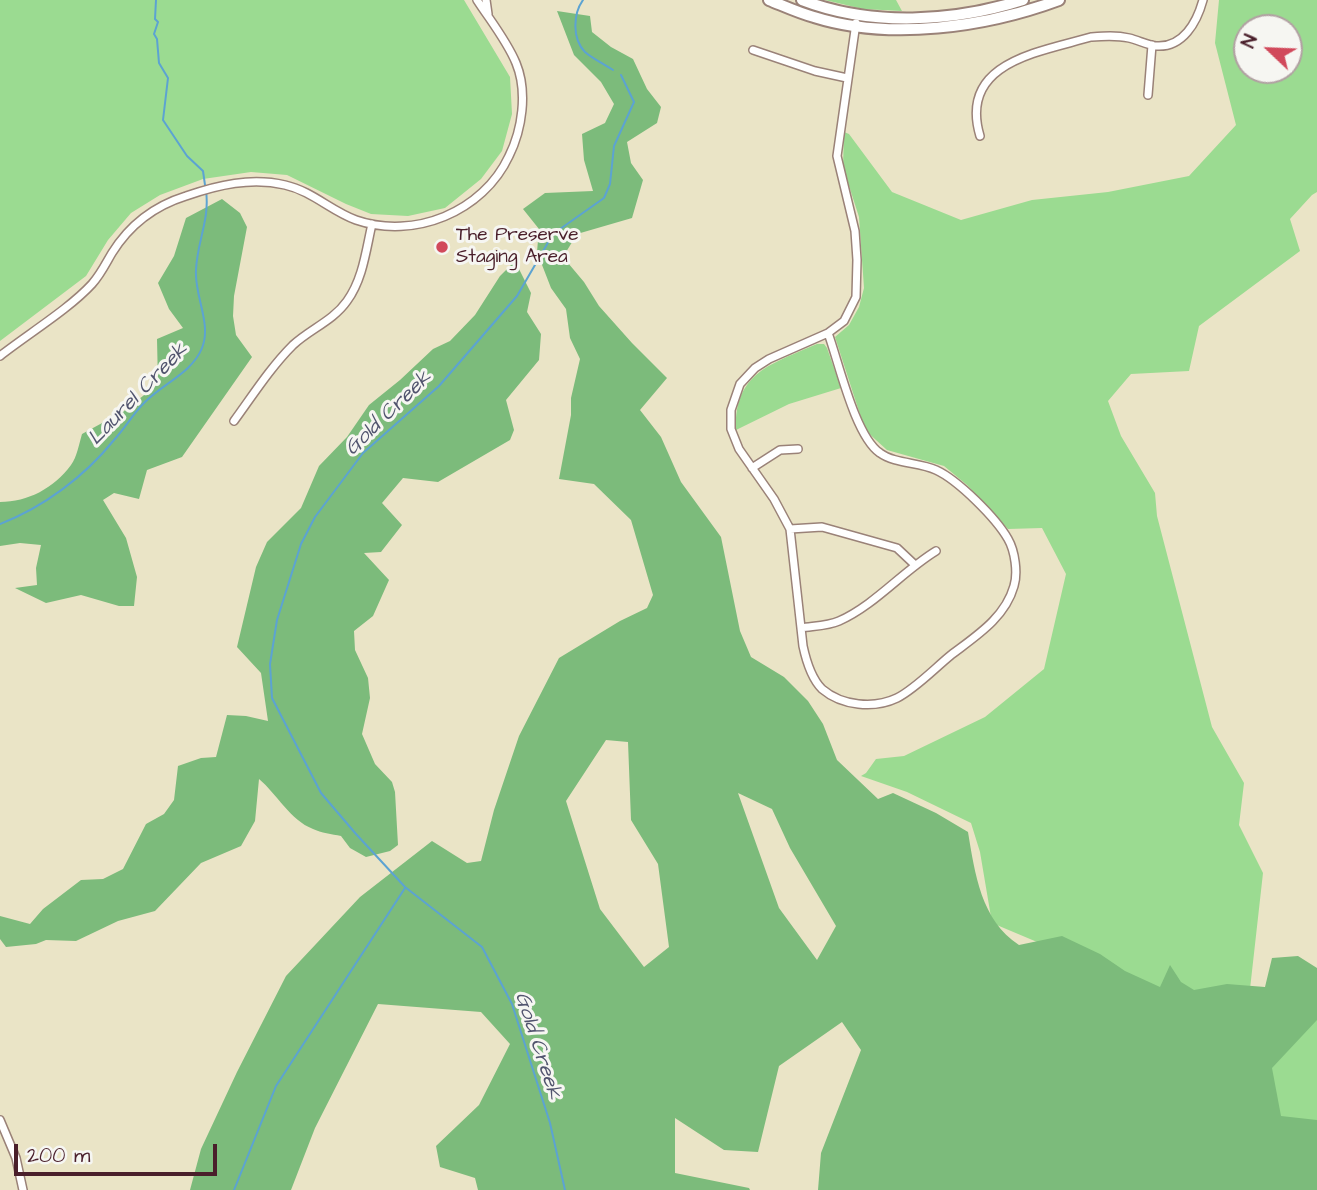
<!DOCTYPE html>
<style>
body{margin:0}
#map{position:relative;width:1317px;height:1190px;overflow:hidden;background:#eae4c6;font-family:"Architects Daughter",sans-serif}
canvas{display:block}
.north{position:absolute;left:1233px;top:14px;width:70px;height:70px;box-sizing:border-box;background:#f6f6f2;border:2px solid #b1a0a2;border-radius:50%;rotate:293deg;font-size:19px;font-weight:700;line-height:28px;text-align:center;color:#4a1f2b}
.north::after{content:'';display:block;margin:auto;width:24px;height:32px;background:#d1495b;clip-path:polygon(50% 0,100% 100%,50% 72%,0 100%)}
.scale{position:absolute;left:14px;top:1144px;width:203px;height:32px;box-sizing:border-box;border:4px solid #4a1f2b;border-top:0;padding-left:9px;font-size:21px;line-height:24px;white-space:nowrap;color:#4a1f2b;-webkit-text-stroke:5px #f6f6f2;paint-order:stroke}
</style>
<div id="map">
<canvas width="1317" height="1190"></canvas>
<div class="north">N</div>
<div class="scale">200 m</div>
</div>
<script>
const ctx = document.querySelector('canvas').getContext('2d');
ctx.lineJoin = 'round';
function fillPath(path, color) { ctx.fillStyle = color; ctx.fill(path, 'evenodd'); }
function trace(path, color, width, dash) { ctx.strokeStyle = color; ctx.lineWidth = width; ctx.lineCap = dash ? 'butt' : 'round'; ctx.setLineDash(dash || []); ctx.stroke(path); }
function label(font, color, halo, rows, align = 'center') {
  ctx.font = font + ' "Architects Daughter",sans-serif'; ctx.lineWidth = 6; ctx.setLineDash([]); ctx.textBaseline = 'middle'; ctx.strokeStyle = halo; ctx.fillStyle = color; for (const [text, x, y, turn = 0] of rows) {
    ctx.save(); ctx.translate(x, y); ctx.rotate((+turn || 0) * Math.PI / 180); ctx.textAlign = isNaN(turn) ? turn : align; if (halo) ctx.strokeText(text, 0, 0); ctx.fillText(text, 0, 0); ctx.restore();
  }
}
const green = new Path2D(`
 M 0,0 L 464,0 L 510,77 L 512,114 L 502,151 L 481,179 L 445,208 L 408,216 L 371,214 L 346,204 L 287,175 L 251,172 L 203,179 L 160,195 L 131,213 L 108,240 L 86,276 L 0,341 Z
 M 825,0 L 896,0 L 902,11 L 863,9 Z
 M 1219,0 L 1317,0 L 1317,192 L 1312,195 L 1290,219 L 1300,251 L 1199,326 L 1189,371 L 1131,374 L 1108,401 L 1121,436 L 1155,493 L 1157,516 L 1212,727 L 1244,783 L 1239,825 L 1263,873 L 1250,989 L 1162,1006 L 1087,963 L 992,923 L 980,852 L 971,823 L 907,792 L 861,776 L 866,773 L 876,759 L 904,756 L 985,717 L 1044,669 L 1066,574 L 1042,528 L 1008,529 L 967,485 L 944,466 L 887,450 L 865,430 L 835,337 L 849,325 L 859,307 L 864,288 L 859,217 L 843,167 L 844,132 L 849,134 L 892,192 L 961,220 L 1032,200 L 1108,192 L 1189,176 L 1236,125 L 1215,43 ZM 1247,28 L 1289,28 L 1289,70 L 1247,70 Z
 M 817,344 L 824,344 L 827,348 L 841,388 L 789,404 L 736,430 C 734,372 772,364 817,344 Z
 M 1317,997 L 1317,1190 L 1125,1190 Z`);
const forest = new Path2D(`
 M 557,11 L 590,16 L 592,32 L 611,47 L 633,59 L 647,89 L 661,107 L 657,123 L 627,142 L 631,163 L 643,180 L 632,218 L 577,234 L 563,257 L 584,282 L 599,306 L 632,343 L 667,378 L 640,410 L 661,437 L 681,482 L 721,537 L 740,631 L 751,657 L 784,677 L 808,701 L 823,724 L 837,760 L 878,799 L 893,793 L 936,813 L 968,832 C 975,874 981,920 1019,945 L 1062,936 L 1100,954 L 1125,971 L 1160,987 L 1170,965 L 1181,982 L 1194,990 L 1227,984 L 1265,987 L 1272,958 L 1298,956 L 1317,968 L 1317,1020 L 1272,1068 L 1281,1116 L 1317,1120 L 1317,1190 L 818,1190 L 821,1153 L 861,1050 L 842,1022 L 779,1066 L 758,1152 L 724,1150 L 675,1118 L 675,1173 L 749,1188 L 750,1190 L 478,1190 L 475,1178 L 440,1167 L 436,1146 L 479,1105 L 510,1044 L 481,1012 L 378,1004 L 315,1128 L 291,1190 L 190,1190 L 201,1149 L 237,1072 L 286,976 L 360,897 L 432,841 L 467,863 L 481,861 L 494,810 L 519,736 L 559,658 L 620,621 L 647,608 L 653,595 L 631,520 L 594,484 L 559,479 L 571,415 L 571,398 L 580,359 L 570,338 L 566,309 L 551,288 L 537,252 L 539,229 L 523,209 L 545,193 L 593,191 L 584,160 L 582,134 L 605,123 L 614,104 L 601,82 L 574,55 ZM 606,740 L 628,742 L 631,820 L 658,864 L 669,947 L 644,967 L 600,909 L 566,801 ZM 738,793 L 772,809 L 790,848 L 836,926 L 817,960 L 779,908 Z
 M 222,199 L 240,213 L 247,227 L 234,296 L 233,316 L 236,335 L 252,357 L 182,457 L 147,470 L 139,499 L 114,493 L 103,500 L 126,538 L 137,577 L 134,606 L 119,606 L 81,595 L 46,603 L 15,588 L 37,585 L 36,568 L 41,545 L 20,543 L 0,546 L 0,502 C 28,502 54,488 71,465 C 77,457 79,444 82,434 L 124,411 L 158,384 L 157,339 L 183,328 L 169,309 L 158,283 L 174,256 L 186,218 Z
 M 515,261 L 531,293 L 527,312 L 541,334 L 539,360 L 506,400 L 514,430 L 510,440 L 438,482 L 403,478 L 382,503 L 402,525 L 381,552 L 364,553 L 389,580 L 373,616 L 354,631 L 355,650 L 368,678 L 370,698 L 362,734 L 375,764 L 392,782 L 395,792 L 398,845 L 390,851 L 366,857 L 350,848 L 341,836 C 332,834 321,833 313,829 C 290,820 277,794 259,779 L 255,821 L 241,846 L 201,863 L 155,911 L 118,921 L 76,941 L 46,940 L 36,944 L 6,947 L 0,939 L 0,916 L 30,924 L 43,909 L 81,880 L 103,879 L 123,869 L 146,824 L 164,814 L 174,800 L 178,766 L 201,758 L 216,757 L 227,715 L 246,716 L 268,721 L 261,673 L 237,647 L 256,567 L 267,542 L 301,508 L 319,466 L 347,437 L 369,405 L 400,380 L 433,349 L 450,341 L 475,315 L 500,276 Z`);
const stream = new Path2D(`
 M 156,0 L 155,19 L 158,22 L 154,34 L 157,39 L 159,63 L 168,78 L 163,120 L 187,156 L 203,171 L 205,185
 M 583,0 C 573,14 572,39 585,52 C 593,59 604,64 613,70
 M 0,524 C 44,507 85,476 114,440 C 125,428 133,414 144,403 C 162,384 192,373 202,348 C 212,324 194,295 196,270 C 197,242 210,219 206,191
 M 234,1190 L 276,1086 L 405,888
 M 565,1190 L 550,1123 L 512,1004 L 482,947 L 405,887 L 356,834 L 321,793 L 272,698 L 270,664 L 277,620 L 301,544 L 315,517 L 363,453 L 439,386 L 517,296 L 553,234 L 604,198 L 610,184 L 614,146 L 634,102 L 621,75`);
const street = new Path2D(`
 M 486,0 L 488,14
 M 753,50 L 815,71 L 847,78
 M 1148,95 L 1152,45
 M 980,136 C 958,62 1040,52 1091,37 C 1104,36 1116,35 1129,38 C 1138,40 1147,45 1156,46 C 1183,48 1197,22 1203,0
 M 828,333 C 839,363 855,436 880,453 C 895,464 919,462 936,470 C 958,480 996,518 1008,539 C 1015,551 1018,573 1014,586 C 1005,618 976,636 951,655 C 935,668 915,689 897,698 C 874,709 842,706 822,689 C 811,678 806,660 803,646 L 790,529 L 774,499 L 739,449 L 731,429 L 731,410 L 740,384 L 755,368 L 769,359 L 828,333 L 844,321 L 856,297 L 857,260 L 855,231 L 837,156 L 856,23
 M 0,356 C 28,334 69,309 92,284 C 101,274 106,263 112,253 C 130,224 154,206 186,196 C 218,185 251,177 285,185 C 312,191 331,211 356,220 C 414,240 483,212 509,156 C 522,130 528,92 516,63 C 507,41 490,20 477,0
 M 234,421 C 253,395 270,368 293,345 C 310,329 333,321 347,301 C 363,279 366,250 372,224
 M 752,468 L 780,450 L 798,449
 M 790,529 L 822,527 L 897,548 L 914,564
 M 801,628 C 813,626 828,626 839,621 C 875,605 903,571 936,551
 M 0,1120 L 16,1158 L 23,1190`);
const secondary = new Path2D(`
 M 769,0 C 784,6 799,13 814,17 C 890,41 986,27 1059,0
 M 802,0 C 872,27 953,22 1023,0`);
const markers = [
 [442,247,7,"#d1495b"]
];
const poiNames = [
 ["The Preserve",456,236],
 ["Staging Area",456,258]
];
const waterNames = [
 ["Laurel Creek",139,395,-46],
 ["Gold Creek",389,414,-44],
 ["Gold Creek",537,1046,72]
];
fillPath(green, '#9bdb91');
fillPath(forest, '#7cbb7b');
trace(stream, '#5ca3d2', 2);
trace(street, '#9a8278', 10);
trace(secondary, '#9a8278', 14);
trace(street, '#fff', 7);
trace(secondary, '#fff', 10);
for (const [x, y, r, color] of markers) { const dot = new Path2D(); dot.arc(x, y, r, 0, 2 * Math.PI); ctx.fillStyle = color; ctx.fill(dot); trace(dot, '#f6f6f2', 2.5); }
label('19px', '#4a1f2b', '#f6f6f2', poiNames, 'left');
label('italic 21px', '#51546e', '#f6f6f2', waterNames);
</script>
